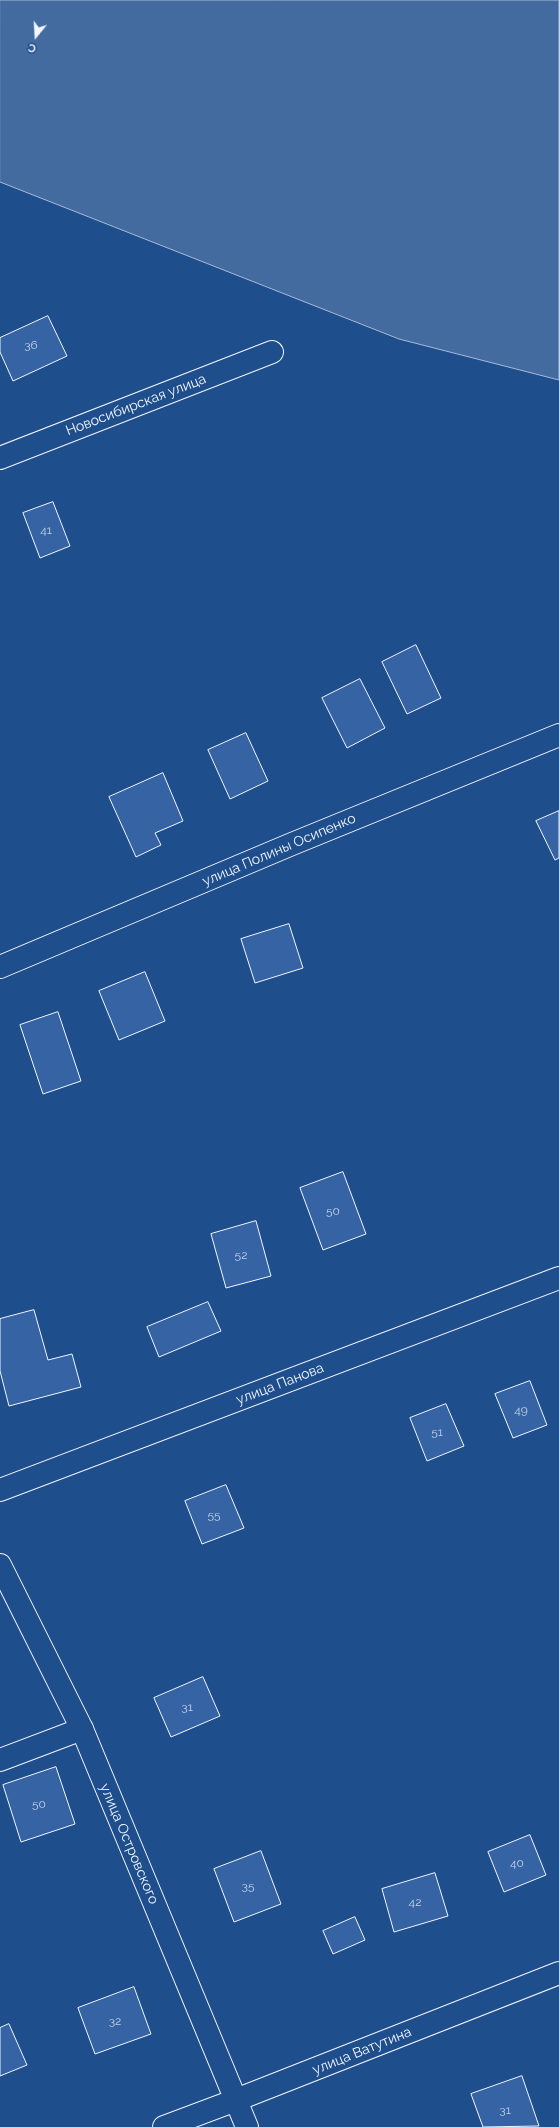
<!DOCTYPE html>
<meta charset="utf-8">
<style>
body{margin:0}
#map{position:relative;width:559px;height:2127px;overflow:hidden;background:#1f4e8c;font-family:Raleway,sans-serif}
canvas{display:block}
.north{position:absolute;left:16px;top:16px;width:40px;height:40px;-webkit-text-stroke:3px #1f4e8c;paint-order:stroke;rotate:198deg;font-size:11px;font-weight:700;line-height:16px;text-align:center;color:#f2f6ff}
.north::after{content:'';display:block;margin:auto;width:14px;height:18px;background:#f2f6ff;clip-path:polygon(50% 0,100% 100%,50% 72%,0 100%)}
</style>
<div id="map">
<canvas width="559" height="2127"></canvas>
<div class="north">С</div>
</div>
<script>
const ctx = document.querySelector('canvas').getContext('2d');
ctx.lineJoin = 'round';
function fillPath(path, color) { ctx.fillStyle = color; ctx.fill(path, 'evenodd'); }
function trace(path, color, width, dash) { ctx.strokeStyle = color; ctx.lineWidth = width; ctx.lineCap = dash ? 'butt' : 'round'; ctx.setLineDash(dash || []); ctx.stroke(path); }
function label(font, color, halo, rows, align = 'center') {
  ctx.font = font + ' Raleway,sans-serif'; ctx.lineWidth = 3; ctx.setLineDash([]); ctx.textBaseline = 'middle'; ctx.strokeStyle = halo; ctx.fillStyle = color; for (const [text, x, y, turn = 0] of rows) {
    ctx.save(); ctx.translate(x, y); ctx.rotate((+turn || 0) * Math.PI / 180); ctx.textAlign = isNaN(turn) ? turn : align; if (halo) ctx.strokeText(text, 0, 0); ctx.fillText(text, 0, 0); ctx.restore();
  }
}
const water = new Path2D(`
 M 0,0 L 559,0 L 559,380 L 399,339 L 0,182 Z`);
const building = new Path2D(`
 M 48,316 L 67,356 L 13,381 L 0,352 L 0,338 Z
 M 53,502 L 70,546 L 40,558 L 23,513 Z
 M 416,645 L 441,698 L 407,714 L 382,662 Z
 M 360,679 L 385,728 L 347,748 L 322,698 Z
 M 246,733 L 268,781 L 230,799 L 208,750 Z
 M 163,773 L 183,821 L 155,833 L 161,845 L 136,857 L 109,797 Z
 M 559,811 L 559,858 L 555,860 L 536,821 Z
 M 289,924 L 303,968 L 255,983 L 241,939 Z
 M 145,972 L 165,1021 L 119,1040 L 99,991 Z
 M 58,1012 L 81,1081 L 43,1094 L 20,1025 Z
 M 343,1172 L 366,1234 L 323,1250 L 300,1188 Z
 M 256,1221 L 271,1276 L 226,1288 L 211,1234 Z
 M 208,1302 L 221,1331 L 159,1357 L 147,1327 Z
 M 34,1310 L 48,1360 L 72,1354 L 81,1387 L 9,1406 L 0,1371 L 0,1319 Z
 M 530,1381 L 547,1425 L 513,1438 L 495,1394 Z
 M 446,1404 L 464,1446 L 427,1461 L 410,1418 Z
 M 226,1485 L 244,1528 L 202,1544 L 185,1501 Z
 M 203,1677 L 220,1716 L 171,1737 L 154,1698 Z
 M 56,1767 L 75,1824 L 21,1842 L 3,1785 Z
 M 530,1835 L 546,1875 L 504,1892 L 488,1852 Z
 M 261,1851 L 281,1904 L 234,1922 L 214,1869 Z
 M 435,1873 L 448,1916 L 394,1932 L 382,1889 Z
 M 355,1917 L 365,1940 L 333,1954 L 323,1931 Z
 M 134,1987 L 151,2034 L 95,2054 L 78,2008 Z
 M 9,2024 L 27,2065 L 0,2076 L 0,2028 Z
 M 522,2076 L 539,2126 L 483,2127 L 471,2094 Z`);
const street = new Path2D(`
 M 0,458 L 272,352
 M 0,967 L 292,844 L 559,735
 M 0,1490 L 559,1278
 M 0,1760 L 82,1729
 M 236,2100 L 559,1973`);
const secondary = new Path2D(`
 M 0,1565 L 82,1729 L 247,2127
 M 164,2127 L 236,2100`);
const numberNames = [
 ["36",31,345],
 ["41",46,530],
 ["50",333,1211],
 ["52",241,1255],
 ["49",521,1410],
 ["51",437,1432],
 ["55",214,1515],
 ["31",187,1707],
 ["50",39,1804],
 ["40",517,1863],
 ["35",248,1886],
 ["42",415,1902],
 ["32",115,2021],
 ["31",505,2110]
];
const streetNames = [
 ["Новосибирская улица",136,405,-21],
 ["улица Полины Осипенко",279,850,-23],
 ["улица Панова",280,1384,-21],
 ["улица Островского",129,1844,67],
 ["улица Ватутина",362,2051,-22]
];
fillPath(water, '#446ba0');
trace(water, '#a8bbd7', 1);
fillPath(building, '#3563a3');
trace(building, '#f2f6ff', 1);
trace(street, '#f2f6ff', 24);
trace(secondary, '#f2f6ff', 24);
trace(street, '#1f4e8c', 22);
trace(secondary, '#1f4e8c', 22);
label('12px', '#c3d1e8', null, numberNames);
label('14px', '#f2f6ff', '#1f4e8c', streetNames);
</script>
